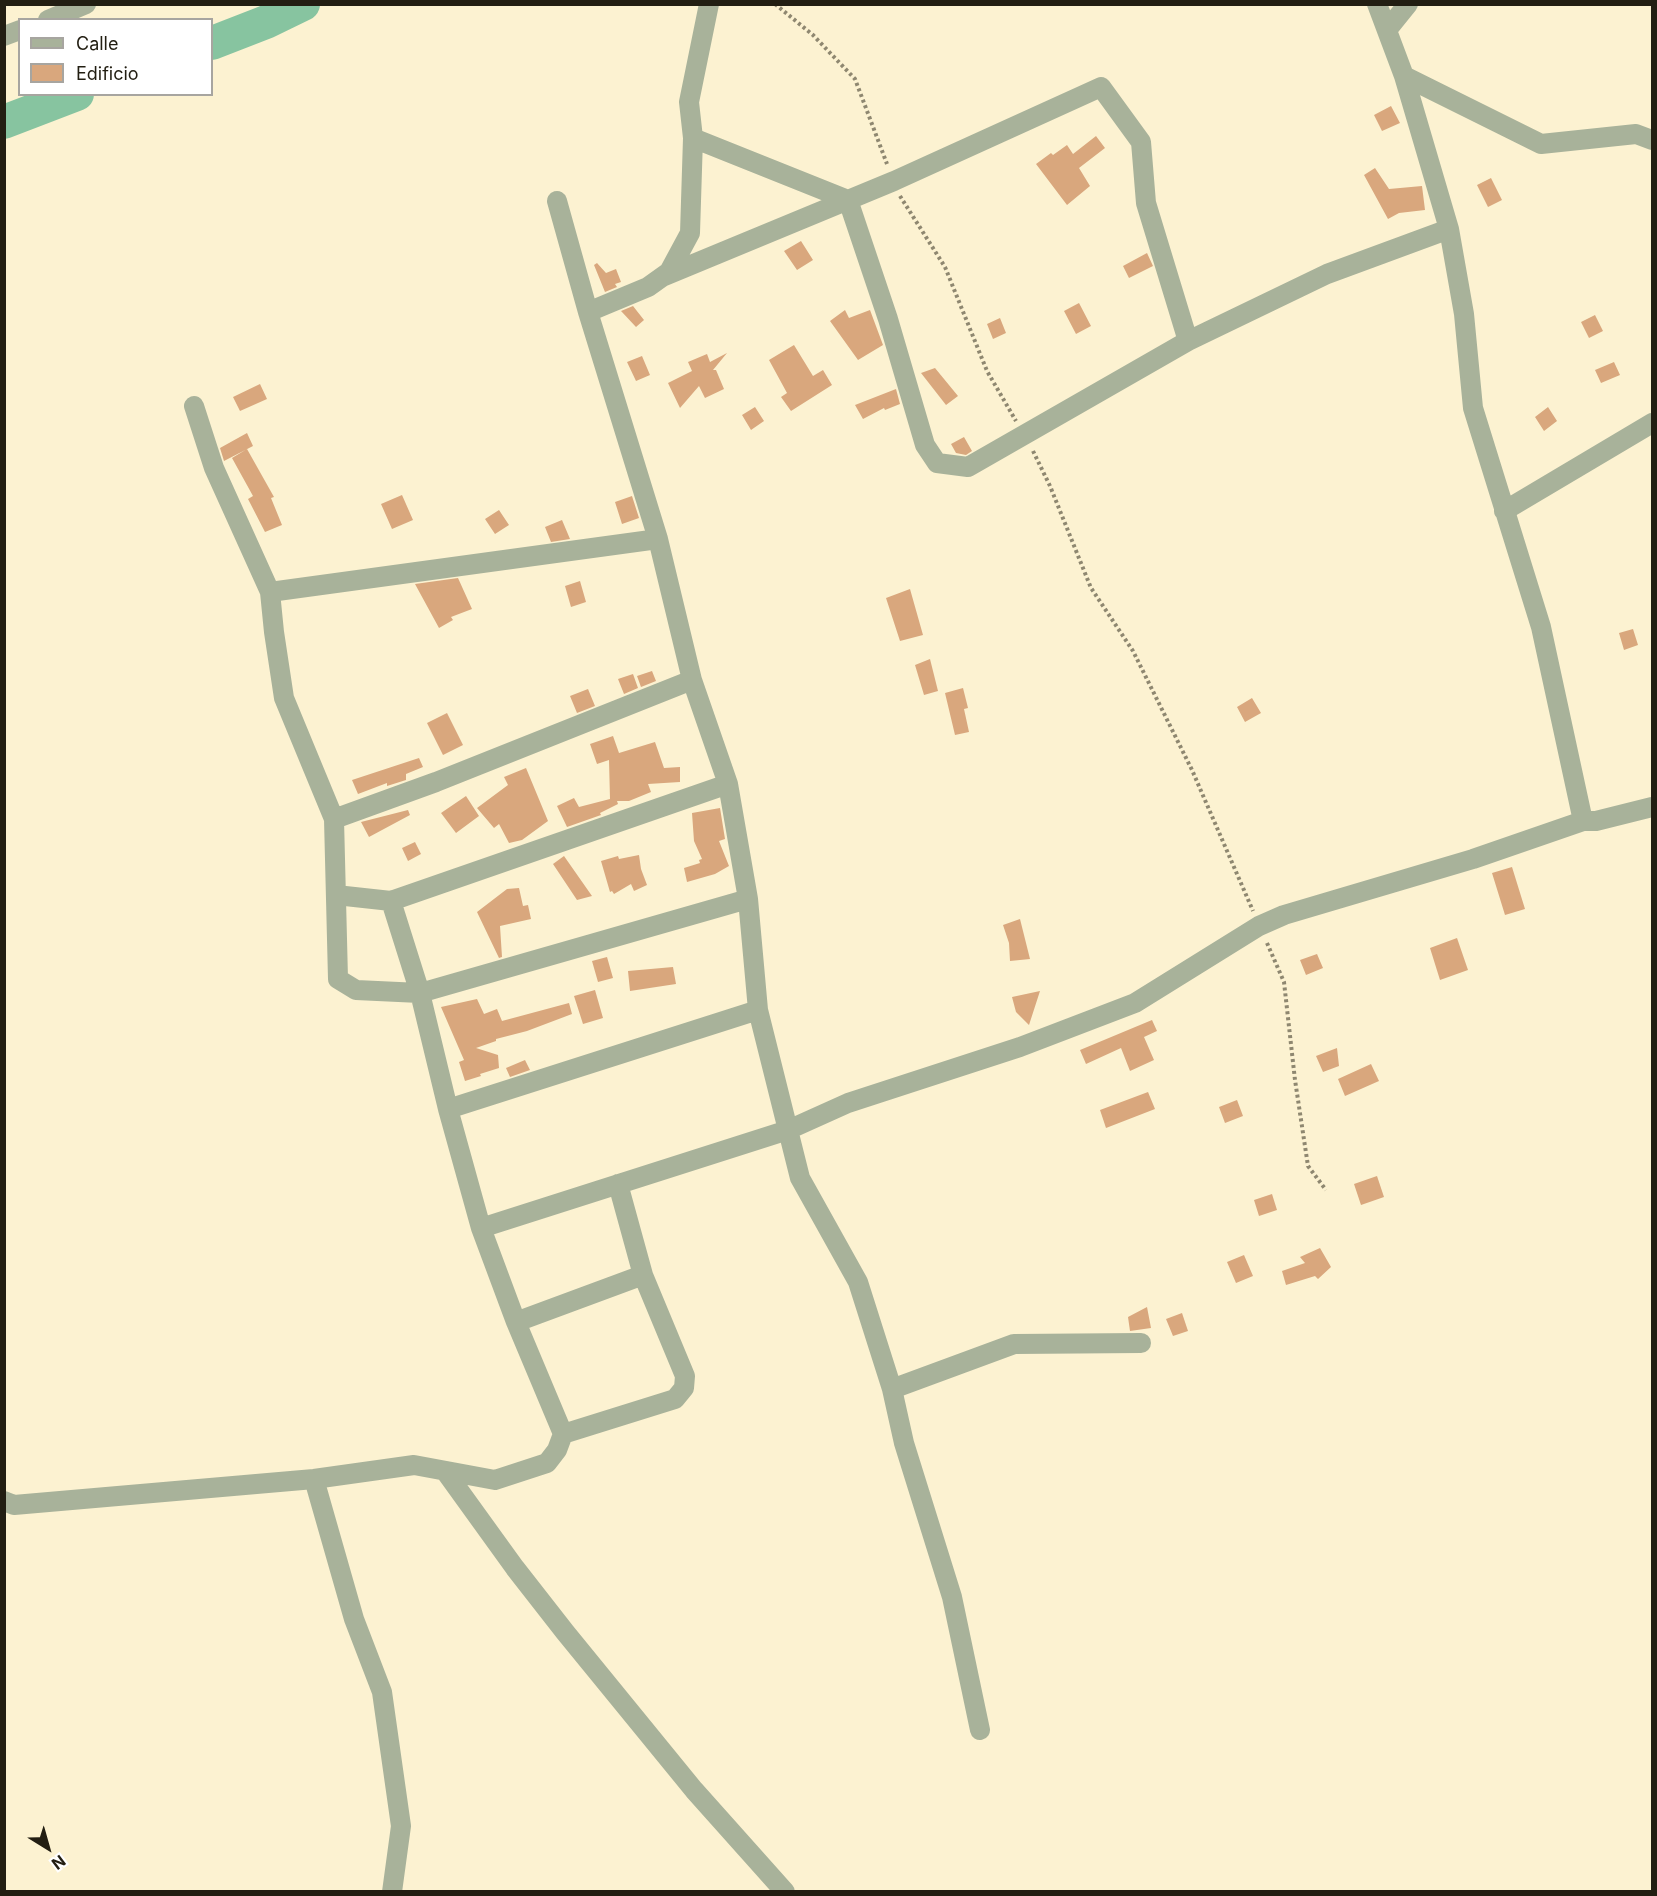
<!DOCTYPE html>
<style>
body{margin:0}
#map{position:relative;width:1657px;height:1896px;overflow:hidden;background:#fcf2d1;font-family:Inter,sans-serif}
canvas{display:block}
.frame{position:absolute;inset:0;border:6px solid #221e12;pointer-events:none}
.legend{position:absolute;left:18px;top:18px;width:195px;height:78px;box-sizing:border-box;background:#fff;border:2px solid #a7a5a0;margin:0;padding:8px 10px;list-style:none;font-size:18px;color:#221e12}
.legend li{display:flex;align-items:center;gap:12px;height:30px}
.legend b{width:30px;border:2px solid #a7a5a0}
.north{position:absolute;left:18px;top:1818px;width:60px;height:60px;-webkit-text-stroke:4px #fff;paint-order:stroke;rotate:143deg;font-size:16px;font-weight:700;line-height:24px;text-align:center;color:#221e12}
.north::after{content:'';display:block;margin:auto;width:21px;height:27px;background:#221e12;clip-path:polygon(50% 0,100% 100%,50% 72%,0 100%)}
</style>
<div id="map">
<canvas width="1657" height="1896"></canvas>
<div class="frame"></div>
<ul class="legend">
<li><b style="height:8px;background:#a8b29a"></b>Calle</li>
<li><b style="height:16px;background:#d9a77d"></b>Edificio</li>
</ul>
<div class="north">N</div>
</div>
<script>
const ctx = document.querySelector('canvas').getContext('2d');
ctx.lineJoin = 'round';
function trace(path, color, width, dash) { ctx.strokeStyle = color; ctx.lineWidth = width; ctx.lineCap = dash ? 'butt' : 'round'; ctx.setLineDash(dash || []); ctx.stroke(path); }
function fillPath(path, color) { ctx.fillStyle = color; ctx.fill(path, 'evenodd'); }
const river = new Path2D(`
 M 212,43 L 266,22 L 303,4
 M 4,122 L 77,94`);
const building = new Path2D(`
 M 1391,106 L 1400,123 L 1382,131 L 1374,115 Z
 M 1096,136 L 1105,148 L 1079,168 L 1090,186 L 1067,205 L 1036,164 L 1051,153 L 1053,155 L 1067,145 L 1073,154 Z
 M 1375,168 L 1389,189 L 1422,186 L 1425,210 L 1399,213 L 1388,219 L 1364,175 Z
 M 1491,178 L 1502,200 L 1488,207 L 1477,185 Z
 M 801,241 L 813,260 L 797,270 L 784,251 Z
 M 1147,253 L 1153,266 L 1129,278 L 1123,266 Z
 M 597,263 L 606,273 L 616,269 L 621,282 L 615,284 L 617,287 L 605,292 L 594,265 Z
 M 1079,303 L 1091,326 L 1076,334 L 1064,311 Z
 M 633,306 L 644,320 L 636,327 L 621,311 Z
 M 845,310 L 849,318 L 870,310 L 883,345 L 858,360 L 830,321 Z
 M 1595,315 L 1603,331 L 1589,338 L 1581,322 Z
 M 1000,318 L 1006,333 L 993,339 L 987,324 Z
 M 794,345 L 813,376 L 823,370 L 832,385 L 791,411 L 781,397 L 787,393 L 769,360 Z
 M 727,353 L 713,370 L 716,370 L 724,389 L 705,398 L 699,386 L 680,408 L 668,383 L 692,371 L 688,362 L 707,354 L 710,362 Z
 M 642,356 L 650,375 L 636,381 L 627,362 Z
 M 1614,362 L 1620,375 L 1601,383 L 1595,370 Z
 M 935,368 L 958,396 L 946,405 L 921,373 Z
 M 260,384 L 267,399 L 240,411 L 233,397 Z
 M 896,389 L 900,404 L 885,410 L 884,408 L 863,419 L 855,405 Z
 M 755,407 L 764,421 L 751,430 L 742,415 Z
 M 1548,407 L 1557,421 L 1544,431 L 1535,417 Z
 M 247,433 L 253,446 L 224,461 L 220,448 Z
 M 964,437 L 972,451 L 966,455 L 956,453 L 951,444 Z
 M 247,449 L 274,497 L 271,498 L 282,525 L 265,532 L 248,499 L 253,496 L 232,458 Z
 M 402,495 L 413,520 L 392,529 L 381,504 Z
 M 632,496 L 639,518 L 622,524 L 615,502 Z
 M 499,510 L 509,525 L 495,534 L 485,519 Z
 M 562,520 L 570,539 L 551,542 L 545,527 Z
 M 458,578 L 472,609 L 451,617 L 453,620 L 439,628 L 415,584 Z
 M 580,581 L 586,602 L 571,607 L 565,586 Z
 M 910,589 L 923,635 L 900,641 L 886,598 Z
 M 1633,629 L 1638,645 L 1624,650 L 1619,633 Z
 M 930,659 L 938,691 L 924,695 L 915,665 Z
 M 652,671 L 656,681 L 641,687 L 637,676 Z
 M 633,674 L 638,688 L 624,694 L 618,679 Z
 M 963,688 L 968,708 L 964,709 L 969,732 L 955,735 L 945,693 Z
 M 588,689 L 595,706 L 577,713 L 570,696 Z
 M 1252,698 L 1261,713 L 1245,722 L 1237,707 Z
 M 447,713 L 463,745 L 443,755 L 427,723 Z
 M 613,736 L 619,753 L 655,742 L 664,768 L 680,767 L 680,782 L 648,784 L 651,792 L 629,801 L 617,801 L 618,804 L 600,813 L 601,815 L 567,827 L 557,806 L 574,798 L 579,807 L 610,799 L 609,760 L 597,764 L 590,744 Z
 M 419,758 L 423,767 L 406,774 L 406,780 L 387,786 L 387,783 L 358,794 L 352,780 Z
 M 526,768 L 548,821 L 522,840 L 509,843 L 499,824 L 494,828 L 477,808 L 508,785 L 504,777 Z
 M 466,796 L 479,816 L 456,833 L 441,813 Z
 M 720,808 L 725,839 L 719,841 L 729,866 L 715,874 L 687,882 L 684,868 L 700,863 L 699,860 L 702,859 L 694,841 L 692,813 Z
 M 408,810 L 410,815 L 369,837 L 361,822 Z
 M 415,842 L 421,854 L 408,861 L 402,848 Z
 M 639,855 L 641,869 L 647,885 L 634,891 L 631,884 L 614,894 L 612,891 L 610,892 L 601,861 L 618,856 L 619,859 Z
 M 564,856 L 592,896 L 577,900 L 553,864 Z
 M 1512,867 L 1525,909 L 1505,915 L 1492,873 Z
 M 519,888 L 523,906 L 528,905 L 531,919 L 500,926 L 502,957 L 499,958 L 477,912 L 507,889 Z
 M 1020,919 L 1030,959 L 1010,961 L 1009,943 L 1003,925 Z
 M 1457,938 L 1468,970 L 1440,980 L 1430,948 Z
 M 1317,954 L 1323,968 L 1306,975 L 1300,960 Z
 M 607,957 L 613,978 L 598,982 L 592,961 Z
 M 673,967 L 676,984 L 630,991 L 628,971 Z
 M 595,990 L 603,1018 L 583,1024 L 574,996 Z
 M 1040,991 L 1029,1025 L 1016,1012 L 1012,997 Z
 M 477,999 L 484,1014 L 497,1009 L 502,1021 L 569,1003 L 572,1014 L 527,1031 L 496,1039 L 496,1041 L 476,1048 L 498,1055 L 499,1068 L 480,1074 L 481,1076 L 465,1081 L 459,1062 L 464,1060 L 441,1007 Z
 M 1152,1020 L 1157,1031 L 1144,1037 L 1154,1060 L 1130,1071 L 1121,1048 L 1086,1064 L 1080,1050 Z
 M 1337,1048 L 1339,1066 L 1323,1072 L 1316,1056 Z
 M 525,1060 L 530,1070 L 510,1077 L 506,1068 Z
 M 1371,1064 L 1379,1081 L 1345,1096 L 1338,1079 Z
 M 1148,1092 L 1155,1109 L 1106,1128 L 1100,1110 Z
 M 1237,1100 L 1243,1116 L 1225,1123 L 1219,1107 Z
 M 1377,1176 L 1384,1197 L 1361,1205 L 1354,1184 Z
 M 1272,1194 L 1277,1210 L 1259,1216 L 1254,1200 Z
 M 1320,1248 L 1331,1267 L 1318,1279 L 1315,1276 L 1286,1285 L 1282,1271 L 1305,1263 L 1300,1257 Z
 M 1244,1255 L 1253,1276 L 1236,1283 L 1227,1262 Z
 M 1147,1307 L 1151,1328 L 1130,1331 L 1128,1317 Z
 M 1182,1313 L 1188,1331 L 1173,1336 L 1166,1319 Z`);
const path = new Path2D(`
 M 775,4 L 813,35 L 855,79 L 887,164
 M 900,196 L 945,267 L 987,371 L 1016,421
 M 1033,451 L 1050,486 L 1091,588 L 1133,651 L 1192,770 L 1253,911
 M 1267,943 L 1284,982 L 1295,1080 L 1308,1166 L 1326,1190`);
const minor = new Path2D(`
 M 1377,4 L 1404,76 L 1449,229 L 1464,314 L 1473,408 L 1541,627 L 1583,821
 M 48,20 L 86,4
 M 1387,30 L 1408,4
 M 4,36 L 20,30
 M 1404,76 L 1541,144 L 1636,134 L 1652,140
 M 693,138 L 848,200 L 888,319 L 925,445 L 937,463 L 968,467 L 1188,341 L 1327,274 L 1449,229
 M 557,201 L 588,312 L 658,539 L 692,680 L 728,784 L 748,899 L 758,1010 L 800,1178 L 858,1282 L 892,1389 L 904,1443 L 952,1597 L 980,1730
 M 662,277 L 894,181 L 1101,87 L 1141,142 L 1146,203 L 1188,341
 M 588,312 L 648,287 L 669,272 L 690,233 L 693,138 L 689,102 L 709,4
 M 194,406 L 214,468 L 270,592 L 274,632 L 284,698 L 334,819 L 338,979 L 356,990 L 420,993 L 748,899
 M 1504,511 L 1652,423
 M 270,592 L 658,539
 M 334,819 L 436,782 L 692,680
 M 336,895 L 391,901 L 728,784
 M 391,901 L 420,993 L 448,1109 L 481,1228 L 516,1322 L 563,1434
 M 448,1109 L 758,1010
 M 481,1228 L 788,1130 L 848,1103 L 1020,1047 L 1135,1003 L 1259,926 L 1284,915 L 1473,859 L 1583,821 L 1596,821 L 1652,807
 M 516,1322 L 643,1275
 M 892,1389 L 1014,1344 L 1141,1343
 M 445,1471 L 515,1568 L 565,1632 L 694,1790 L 785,1892
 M 314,1479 L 354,1619 L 382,1692 L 401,1826 L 392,1892
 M 4,1501 L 14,1505 L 314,1479 L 414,1465 L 495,1480 L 547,1463 L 557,1450 L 563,1434 L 675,1399 L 684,1388 L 685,1376 L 643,1275 L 618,1184`);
trace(river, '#87c4a0', 34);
fillPath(building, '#d9a77d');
trace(path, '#8e8770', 4, [3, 3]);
trace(minor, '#a8b29a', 20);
</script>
